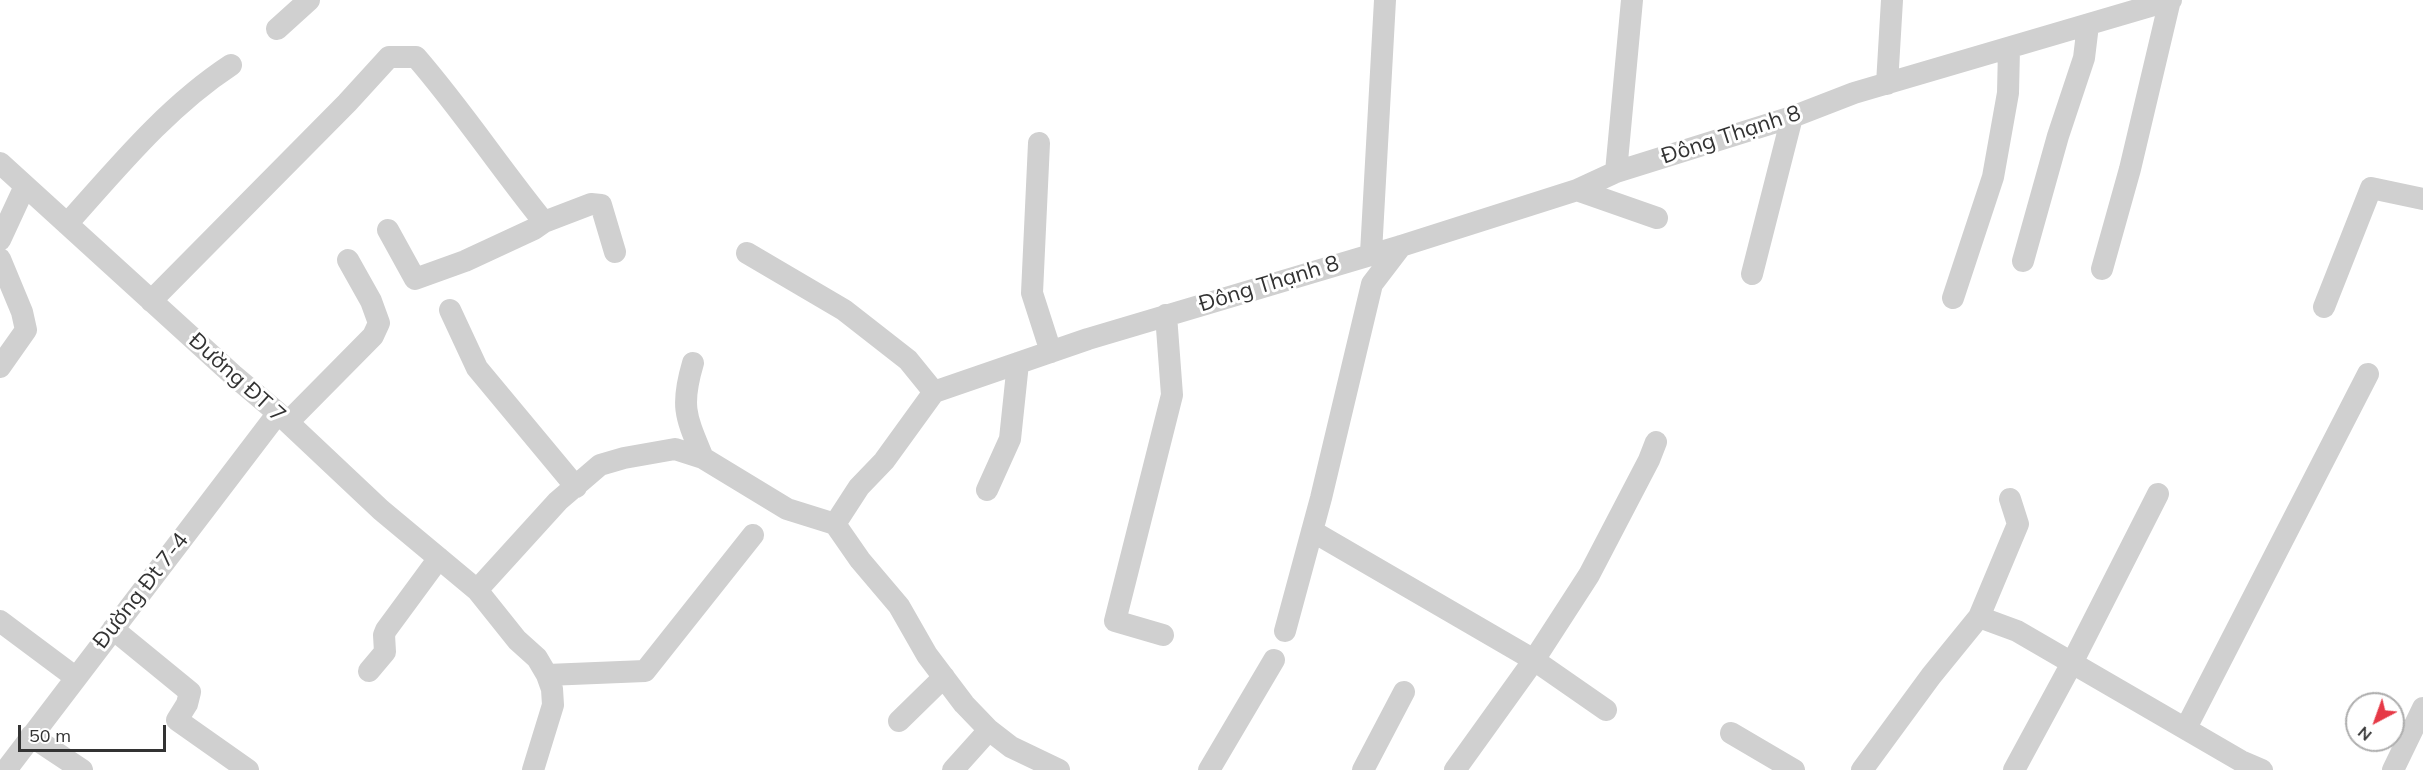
<!DOCTYPE html>
<meta charset="utf-8">
<style>
body{margin:0}
#map{position:relative;width:2423px;height:770px;overflow:hidden;background:#fff;font-family:Mulish,sans-serif}
canvas{display:block}
.north{position:absolute;left:2345px;top:692px;width:60px;height:60px;box-sizing:border-box;background:#fff;border:2px solid #adadad;border-radius:50%;rotate:221deg;font-size:16px;font-weight:700;line-height:24px;text-align:center;color:#333}
.north::after{content:'';display:block;margin:auto;width:21px;height:27px;background:#e63946;clip-path:polygon(50% 0,100% 100%,50% 72%,0 100%)}
.scale{position:absolute;left:18px;top:725px;width:148px;height:27px;box-sizing:border-box;border:3px solid #333;border-top:0;padding-left:8px;font-size:18px;line-height:21px;white-space:nowrap;color:#333;-webkit-text-stroke:4px #fff;paint-order:stroke}
</style>
<div id="map">
<canvas width="2423" height="770"></canvas>
<div class="north">N</div>
<div class="scale">50 m</div>
</div>
<script>
const ctx = document.querySelector('canvas').getContext('2d');
ctx.lineJoin = 'round';
function trace(path, color, width, dash) { ctx.strokeStyle = color; ctx.lineWidth = width; ctx.lineCap = dash ? 'butt' : 'round'; ctx.setLineDash(dash || []); ctx.stroke(path); }
function label(font, color, halo, rows, align = 'center') {
  ctx.font = font + ' Mulish,sans-serif'; ctx.lineWidth = 6; ctx.setLineDash([]); ctx.textBaseline = 'middle'; ctx.strokeStyle = halo; ctx.fillStyle = color; for (const [text, x, y, turn = 0] of rows) {
    ctx.save(); ctx.translate(x, y); ctx.rotate((+turn || 0) * Math.PI / 180); ctx.textAlign = isNaN(turn) ? turn : align; if (halo) ctx.strokeText(text, 0, 0); ctx.fillText(text, 0, 0); ctx.restore();
  }
}
const minor = new Path2D(`
 M 277,29 L 309,0
 M 1887,84 L 1892,0
 M 1039,143 L 1032,293 L 1051,352
 M 0,163 L 233,375 L 278,413 L 381,510 L 477,590 L 517,640 L 537,658 L 547,675 L 552,689 L 553,705 L 533,770
 M 1616,172 L 1632,0
 M 1577,190 L 1657,218
 M 67,224 C 118,167 167,107 231,65
 M 388,230 L 415,279 L 465,261 L 534,229 L 544,222
 M 0,240 L 25,186
 M 747,253 L 844,310 L 908,360 L 934,392
 M 1371,253 L 1385,0
 M 0,259 L 22,312 L 26,330 L 0,367
 M 2023,261 L 2058,136 L 2084,58 L 2088,25
 M 2102,269 L 2130,169 L 2170,0
 M 1752,274 L 1792,117
 M 1953,298 L 1993,177 L 2008,93 L 2009,49
 M 151,301 L 347,103 L 389,57 L 416,57 C 462,110 500,168 544,222 L 591,204 L 601,205 L 615,252
 M 2324,307 L 2371,188 L 2423,199
 M 450,310 L 477,368 L 576,487
 M 693,363 C 680,407 686,417 703,458
 M 288,422 L 373,336 L 379,323 L 371,301 L 348,260
 M 987,490 L 1010,439 L 1018,363
 M 835,524 L 860,560 L 899,606 L 927,655 L 964,704 L 989,730 L 1011,747 L 1059,770
 M 1312,531 L 1534,660 L 1606,710
 M 477,590 L 558,501 L 600,465 L 624,458 L 675,449 L 703,458 L 787,509 L 835,524 L 859,487 L 884,461 L 934,392 L 1088,339 L 1401,246 L 1577,190 L 1616,172 L 1792,117 L 1854,93 L 2171,0
 M 1979,617 L 2018,524 L 2010,499
 M 0,621 L 75,677
 M 113,629 L 190,692 L 187,704 L 177,720 L 248,770
 M 1285,631 L 1321,498 L 1372,284 L 1401,246
 M 1163,635 L 1115,621 L 1172,395 L 1166,315
 M 369,671 L 385,652 L 384,635 L 386,630 L 439,558
 M 547,675 L 645,671 L 753,535
 M 899,721 L 944,677
 M 2186,728 L 2368,374
 M 1731,733 L 1794,770
 M 31,736 L 82,770
 M 6,770 L 278,413
 M 953,770 L 989,730
 M 1209,770 L 1274,660
 M 1363,770 L 1404,692
 M 1455,770 L 1534,660 L 1589,575 L 1649,460 L 1656,442
 M 1862,770 L 1931,676 L 1979,617 L 2017,631 L 2241,761 L 2262,770
 M 2014,770 L 2072,663 L 2158,494
 M 2393,770 L 2423,708`);
const streetNames = [
 ["Đông Thạnh 8",1731,135,-18],
 ["Đông Thạnh 8",1269,284,-17],
 ["Đường ĐT 7",237,378,42],
 ["Đường Đt 7-4",141,591,-52]
];
trace(minor, '#d0d0d0', 22);
label('22px', '#333', '#fff', streetNames);
</script>
